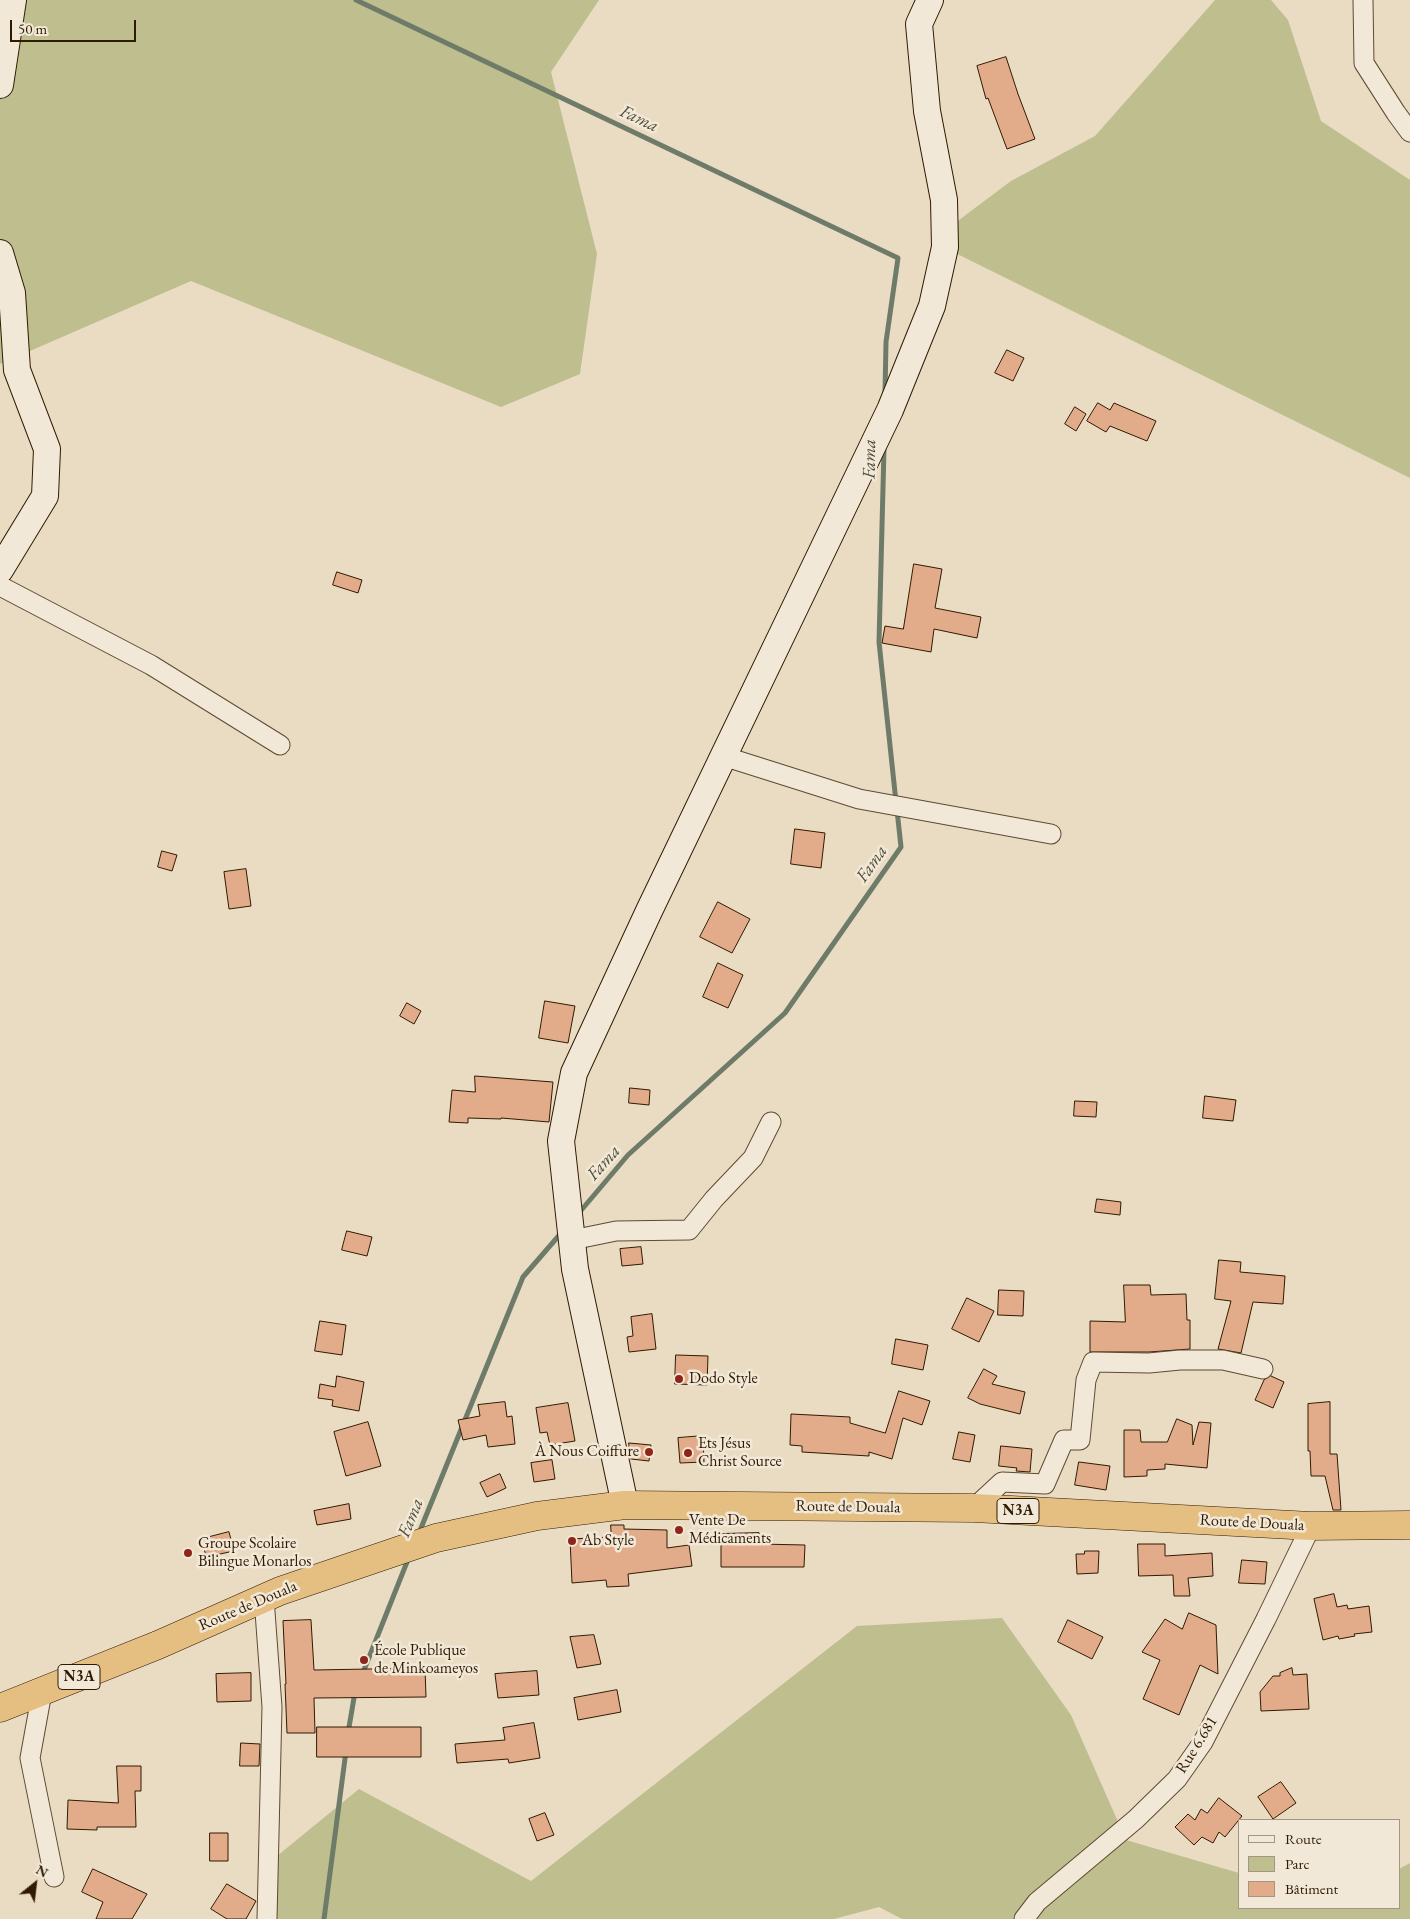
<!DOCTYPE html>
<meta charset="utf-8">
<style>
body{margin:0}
#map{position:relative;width:1410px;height:1919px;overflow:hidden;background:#eadcc3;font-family:"EB Garamond",serif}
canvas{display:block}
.legend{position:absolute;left:1238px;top:1819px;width:162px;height:90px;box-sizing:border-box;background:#f1e8d8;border:1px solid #a49682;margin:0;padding:6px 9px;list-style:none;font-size:15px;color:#301a00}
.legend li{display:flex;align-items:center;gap:10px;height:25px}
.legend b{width:25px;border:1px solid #a49682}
.north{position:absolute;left:10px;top:1859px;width:50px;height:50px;-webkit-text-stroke:4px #f1e8d8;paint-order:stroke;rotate:29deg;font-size:14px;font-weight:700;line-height:20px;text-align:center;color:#301a00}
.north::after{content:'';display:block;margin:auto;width:18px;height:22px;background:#301a00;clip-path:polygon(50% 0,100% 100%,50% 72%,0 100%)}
.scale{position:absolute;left:10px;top:20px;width:126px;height:22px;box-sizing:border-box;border:2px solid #301a00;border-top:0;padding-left:6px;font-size:15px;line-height:18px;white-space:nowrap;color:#301a00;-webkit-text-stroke:4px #f1e8d8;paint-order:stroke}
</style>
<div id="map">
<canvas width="1410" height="1919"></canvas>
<ul class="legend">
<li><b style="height:6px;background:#f1e8d8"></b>Route</li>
<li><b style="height:14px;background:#bebe8f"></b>Parc</li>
<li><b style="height:14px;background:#e2ab8a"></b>Bâtiment</li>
</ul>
<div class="north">N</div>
<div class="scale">50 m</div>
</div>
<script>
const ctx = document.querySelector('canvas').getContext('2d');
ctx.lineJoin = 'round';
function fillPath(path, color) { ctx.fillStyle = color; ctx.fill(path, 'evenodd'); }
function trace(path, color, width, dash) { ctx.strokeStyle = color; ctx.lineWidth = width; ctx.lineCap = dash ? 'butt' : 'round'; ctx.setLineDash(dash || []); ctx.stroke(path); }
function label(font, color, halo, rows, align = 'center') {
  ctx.font = font + ' "EB Garamond",serif'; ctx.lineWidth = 5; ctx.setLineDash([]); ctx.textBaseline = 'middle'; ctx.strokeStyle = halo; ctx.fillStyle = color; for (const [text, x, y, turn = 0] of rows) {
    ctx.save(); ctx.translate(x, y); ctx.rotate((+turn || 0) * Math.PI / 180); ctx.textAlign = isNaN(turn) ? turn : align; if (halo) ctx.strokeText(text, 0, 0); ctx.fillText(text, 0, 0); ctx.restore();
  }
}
const green = new Path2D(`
 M 0,0 L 599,0 L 551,72 L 597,254 L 580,374 L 501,407 L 191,281 L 0,364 Z
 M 1215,0 L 1271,0 L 1288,20 L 1321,121 L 1410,180 L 1410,478 L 931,241 L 1011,181 L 1095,136 Z
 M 1002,1618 L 1071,1715 L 1126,1840 L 1239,1873 L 1239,1908 L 1399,1908 L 1399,1869 L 1410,1863 L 1410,1919 L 902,1919 L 879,1907 L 834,1919 L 276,1919 L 277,1856 L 359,1789 L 531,1881 L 857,1626 Z`);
const stream = new Path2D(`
 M 356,0 L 898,258 L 886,342 L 885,393
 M 884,449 L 879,642 L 896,802
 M 578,1214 L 628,1155 L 785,1013 L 901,847 L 897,810
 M 419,1533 L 523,1277 L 562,1232
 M 362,1675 L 409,1557
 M 348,1733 L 355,1692
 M 324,1919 L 346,1751`);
const building = new Path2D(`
 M 1006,57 L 1018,94 L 1035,139 L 1007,149 L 988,98 L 986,99 L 977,66 Z
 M 1007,350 L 1024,358 L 1013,381 L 995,373 Z
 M 1098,403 L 1110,410 L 1114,403 L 1156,421 L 1147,441 L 1110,426 L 1106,432 L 1087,421 Z
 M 1075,407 L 1086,414 L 1076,431 L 1065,424 Z
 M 914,564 L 942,569 L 935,608 L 981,617 L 977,638 L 934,629 L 931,652 L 882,643 L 885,626 L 903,629 Z
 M 337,572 L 362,580 L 358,593 L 333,585 Z
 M 795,829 L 825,833 L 821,868 L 791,864 Z
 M 162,851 L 177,855 L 172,871 L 158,867 Z
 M 246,869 L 251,906 L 229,909 L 224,872 Z
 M 718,902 L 750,919 L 732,953 L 700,937 Z
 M 718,963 L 743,975 L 728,1008 L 703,997 Z
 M 545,1001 L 575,1006 L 568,1043 L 539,1038 Z
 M 407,1003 L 421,1011 L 414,1024 L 400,1016 Z
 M 475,1076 L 553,1082 L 549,1122 L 501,1118 L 501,1119 L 468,1118 L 468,1123 L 449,1122 L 452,1090 L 475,1092 Z
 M 630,1088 L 650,1090 L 649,1105 L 629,1103 Z
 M 1205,1096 L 1236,1100 L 1233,1121 L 1203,1118 Z
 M 1075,1101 L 1097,1102 L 1096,1117 L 1074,1116 Z
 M 1097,1199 L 1121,1202 L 1120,1215 L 1095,1212 Z
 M 347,1231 L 372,1237 L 367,1256 L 342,1250 Z
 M 641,1247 L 643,1264 L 622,1266 L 620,1249 Z
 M 1219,1260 L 1241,1262 L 1240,1272 L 1285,1276 L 1283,1304 L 1253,1302 L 1241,1353 L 1218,1349 L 1231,1301 L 1215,1299 Z
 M 1124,1285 L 1150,1285 L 1151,1295 L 1186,1294 L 1187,1320 L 1190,1320 L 1190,1349 L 1149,1352 L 1090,1352 L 1090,1321 L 1125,1322 Z
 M 999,1290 L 1024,1291 L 1023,1316 L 998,1315 Z
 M 967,1298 L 994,1311 L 979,1342 L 952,1329 Z
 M 652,1314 L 656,1349 L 629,1352 L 627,1337 L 633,1336 L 631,1317 Z
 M 320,1321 L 346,1325 L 342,1355 L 315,1351 Z
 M 896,1339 L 928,1345 L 923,1370 L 892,1364 Z
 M 676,1355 L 708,1356 L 707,1385 L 675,1384 Z
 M 984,1369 L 997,1376 L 992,1384 L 1025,1392 L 1020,1414 L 980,1404 L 968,1398 Z
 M 337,1376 L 364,1382 L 359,1411 L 332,1406 L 333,1400 L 318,1398 L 320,1384 L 335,1387 Z
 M 1271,1376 L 1284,1382 L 1273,1408 L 1255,1400 L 1264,1380 Z
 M 899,1391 L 930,1401 L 922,1425 L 903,1418 L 892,1459 L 869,1452 L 869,1456 L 802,1452 L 802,1446 L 790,1445 L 791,1414 L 850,1417 L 850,1423 L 885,1433 Z
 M 505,1402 L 507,1417 L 512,1416 L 515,1444 L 488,1447 L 486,1435 L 463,1440 L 458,1420 L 480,1416 L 478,1405 Z
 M 1330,1402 L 1330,1454 L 1337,1454 L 1341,1510 L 1333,1510 L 1325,1476 L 1311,1476 L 1310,1451 L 1308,1451 L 1308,1404 Z
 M 568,1403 L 575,1441 L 550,1445 L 547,1432 L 540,1433 L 536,1408 Z
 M 1177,1419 L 1192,1425 L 1193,1445 L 1199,1422 L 1211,1423 L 1207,1468 L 1165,1464 L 1165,1469 L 1147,1470 L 1147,1476 L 1124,1477 L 1124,1430 L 1140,1430 L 1141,1442 L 1167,1442 Z
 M 368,1422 L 381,1466 L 346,1476 L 334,1432 Z
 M 959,1432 L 975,1435 L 970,1462 L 953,1459 Z
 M 703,1436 L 704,1462 L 680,1463 L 678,1438 Z
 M 629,1443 L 651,1445 L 649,1461 L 631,1459 Z
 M 1001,1446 L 1032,1449 L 1030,1472 L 1016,1471 L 1017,1468 L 999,1466 Z
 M 552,1460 L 555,1479 L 534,1482 L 531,1463 Z
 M 1079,1462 L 1110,1466 L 1106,1490 L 1075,1485 Z
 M 500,1474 L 506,1488 L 487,1497 L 480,1483 Z
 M 349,1504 L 351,1519 L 317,1525 L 314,1511 Z
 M 611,1525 L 624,1525 L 624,1529 L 667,1530 L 667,1548 L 689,1545 L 692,1566 L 628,1574 L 629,1586 L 607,1587 L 606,1580 L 572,1583 L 570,1539 L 611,1537 Z
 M 229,1532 L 234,1551 L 206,1557 L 202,1539 Z
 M 759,1533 L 759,1544 L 805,1545 L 804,1567 L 721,1567 L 721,1534 Z
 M 1138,1544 L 1165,1544 L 1165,1556 L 1212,1553 L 1213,1576 L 1188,1578 L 1190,1596 L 1174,1596 L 1173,1575 L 1139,1576 Z
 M 1085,1551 L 1099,1551 L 1098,1573 L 1077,1574 L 1076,1554 L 1084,1554 Z
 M 1242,1560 L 1267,1562 L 1265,1584 L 1239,1583 Z
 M 1334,1594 L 1337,1607 L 1347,1605 L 1348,1609 L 1369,1606 L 1372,1632 L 1354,1634 L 1355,1636 L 1339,1639 L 1338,1636 L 1323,1640 L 1314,1599 Z
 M 1189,1613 L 1216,1625 L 1218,1674 L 1200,1665 L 1179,1715 L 1143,1699 L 1160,1660 L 1142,1652 L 1165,1619 L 1182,1629 Z
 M 311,1620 L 314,1670 L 425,1668 L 426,1697 L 314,1698 L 315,1733 L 287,1733 L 285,1684 L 286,1684 L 283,1621 Z
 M 1068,1620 L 1103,1637 L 1092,1659 L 1058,1642 Z
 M 594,1635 L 601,1664 L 577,1668 L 570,1637 Z
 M 1292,1668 L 1293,1675 L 1307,1674 L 1309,1709 L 1261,1711 L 1260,1692 L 1273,1676 L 1280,1676 L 1280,1673 Z
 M 537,1671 L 539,1695 L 498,1698 L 495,1674 Z
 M 251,1673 L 251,1701 L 217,1702 L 216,1674 Z
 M 617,1690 L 621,1712 L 578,1720 L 574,1698 Z
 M 534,1723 L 540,1758 L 509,1763 L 508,1759 L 457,1763 L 455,1744 L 505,1740 L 503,1728 Z
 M 317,1727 L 421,1727 L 421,1757 L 317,1757 Z
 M 241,1743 L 260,1744 L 259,1766 L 240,1766 Z
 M 117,1766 L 141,1766 L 141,1791 L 135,1791 L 136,1827 L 97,1827 L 97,1830 L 67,1829 L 68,1800 L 118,1803 Z
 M 1281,1782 L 1296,1803 L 1273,1819 L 1258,1797 Z
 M 1219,1798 L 1242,1816 L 1225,1837 L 1219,1832 L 1213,1843 L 1202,1837 L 1194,1845 L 1175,1827 L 1188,1814 L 1195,1820 L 1201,1809 L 1207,1813 Z
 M 545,1813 L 554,1835 L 537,1841 L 529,1819 Z
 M 210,1833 L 228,1833 L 228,1861 L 210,1861 Z
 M 93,1869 L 147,1894 L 132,1919 L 96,1919 L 103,1902 L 82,1892 Z
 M 227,1884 L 256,1901 L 246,1919 L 227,1919 L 211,1909 Z`);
const street = new Path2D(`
 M 1363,0 L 1364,63 L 1396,113 L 1410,132
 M 0,586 L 151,665 L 280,745
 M 723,756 L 859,799 L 1051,834
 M 572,1240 L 616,1231 L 689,1230 L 714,1199 L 753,1158 L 771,1122
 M 974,1508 L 1002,1482 L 1045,1484 L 1064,1440 L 1080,1440 L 1086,1380 L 1093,1362 L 1149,1363 L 1180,1360 L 1223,1360 L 1263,1369
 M 264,1598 L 272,1707 L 267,1919
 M 42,1692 L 30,1758 L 54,1877
 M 1024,1919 L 1037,1902 L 1136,1819 L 1177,1779 L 1203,1742 L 1266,1619 L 1311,1526`);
const secondary = new Path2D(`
 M 0,85 L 13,0
 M 0,253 L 12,293 L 17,370 L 47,449 L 45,496 L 0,570
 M 625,1505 L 575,1269 L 561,1141 L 574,1073 L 649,911 L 890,410 L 932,306 L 945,247 L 944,200 L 927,111 L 919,24 L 930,0`);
const highway = new Path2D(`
 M 0,1708 L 158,1645 L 280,1591 L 436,1538 L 537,1516 L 625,1505 L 974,1508 L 1311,1526 L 1410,1525`);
const markers = [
 [679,1379,5,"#8f2418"],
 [649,1452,5,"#8f2418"],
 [688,1453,5,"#8f2418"],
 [679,1530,5,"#8f2418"],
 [572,1541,5,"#8f2418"],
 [188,1553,5,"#8f2418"],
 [364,1660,5,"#8f2418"]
];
const shields = [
 [1018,1511,42],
 [79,1677,42]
];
const shieldNames = [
 ["N3A",1018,1511],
 ["N3A",79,1677]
];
const poiNames = [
 ["Dodo Style",689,1379],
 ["Ets Jésus",698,1444],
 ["Christ Source",698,1462],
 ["À Nous Coiffure",639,1452,"right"],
 ["Vente De",689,1521],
 ["Médicaments",689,1539],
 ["Ab Style",582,1541],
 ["Groupe Scolaire",198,1544],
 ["Bilingue Monarlos",198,1562],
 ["École Publique",374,1651],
 ["de Minkoameyos",374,1669]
];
const streetNames = [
 ["Route de Douala",848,1507,1],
 ["Route de Douala",1252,1523,3],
 ["Route de Douala",248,1606,-23],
 ["Rue 6.681",1197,1745,-58]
];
const waterNames = [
 ["Fama",639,119,25],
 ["Fama",870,459,-89],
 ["Fama",872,864,-55],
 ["Fama",604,1163,-48],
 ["Fama",411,1518,-68]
];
fillPath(green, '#bebe8f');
trace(stream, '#6e7b69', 5);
fillPath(building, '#e2ab8a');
trace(building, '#301a00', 1);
trace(street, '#5e4a31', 21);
trace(secondary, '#301a00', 28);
trace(highway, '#301a00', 29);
trace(street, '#f1e8d8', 19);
trace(secondary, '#f1e8d8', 26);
trace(highway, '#e5be82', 28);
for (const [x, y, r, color] of markers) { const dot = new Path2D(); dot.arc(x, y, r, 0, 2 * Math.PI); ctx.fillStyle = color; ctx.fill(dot); trace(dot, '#f1e8d8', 2); }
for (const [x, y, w] of shields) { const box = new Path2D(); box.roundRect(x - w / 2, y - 12.5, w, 25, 4); ctx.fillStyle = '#f1e8d8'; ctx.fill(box); trace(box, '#301a00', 1); }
label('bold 15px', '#301a00', null, shieldNames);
label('16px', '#301a00', '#f1e8d8', poiNames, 'left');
label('16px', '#301a00', '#f1e8d8', streetNames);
label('italic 18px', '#4f4b35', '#f1e8d8', waterNames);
</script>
